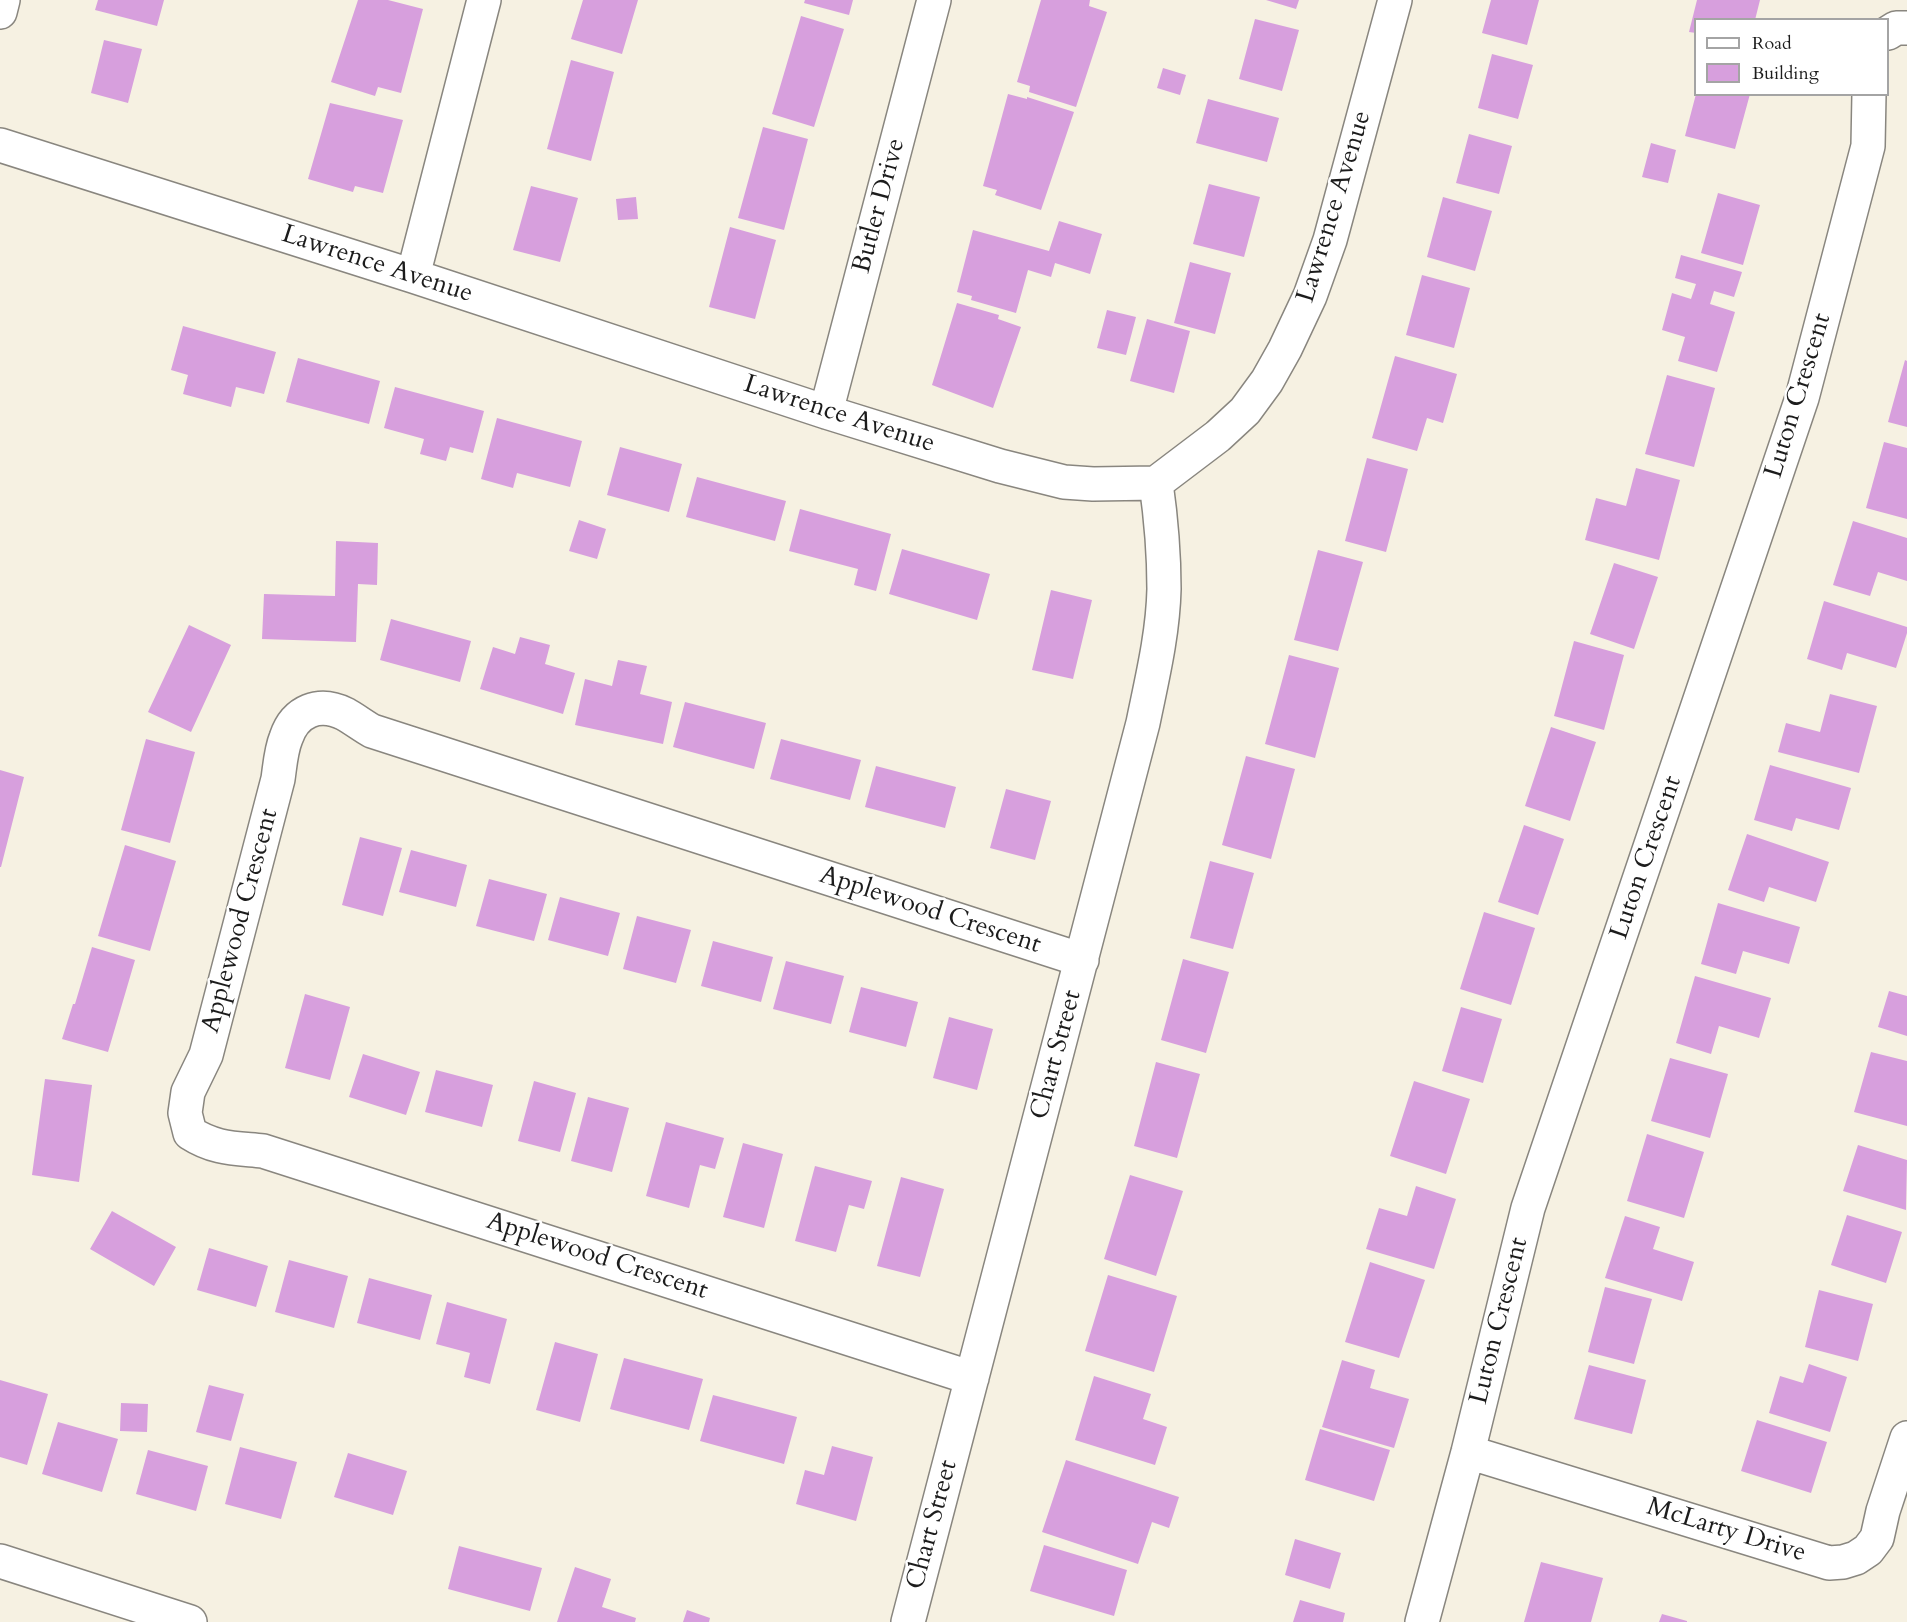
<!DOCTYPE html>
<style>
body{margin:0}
#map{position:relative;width:1907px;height:1622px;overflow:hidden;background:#f6f1e2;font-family:Cardo,serif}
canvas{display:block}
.legend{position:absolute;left:1694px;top:18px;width:195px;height:78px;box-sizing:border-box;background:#fff;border:2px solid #a4a4a4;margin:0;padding:8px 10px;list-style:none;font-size:18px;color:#1c1c1c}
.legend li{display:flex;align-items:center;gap:12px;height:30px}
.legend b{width:30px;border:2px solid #a4a4a4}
</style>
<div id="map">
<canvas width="1907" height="1622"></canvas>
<ul class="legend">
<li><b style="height:8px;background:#fff"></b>Road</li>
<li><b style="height:16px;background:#d79fdd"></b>Building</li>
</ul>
</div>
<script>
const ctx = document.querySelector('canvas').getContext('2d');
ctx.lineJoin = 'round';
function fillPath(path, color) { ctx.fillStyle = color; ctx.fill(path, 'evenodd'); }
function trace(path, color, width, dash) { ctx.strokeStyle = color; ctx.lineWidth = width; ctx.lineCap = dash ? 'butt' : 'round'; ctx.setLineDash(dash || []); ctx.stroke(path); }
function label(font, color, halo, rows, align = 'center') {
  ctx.font = font + ' Cardo,serif'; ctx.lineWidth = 5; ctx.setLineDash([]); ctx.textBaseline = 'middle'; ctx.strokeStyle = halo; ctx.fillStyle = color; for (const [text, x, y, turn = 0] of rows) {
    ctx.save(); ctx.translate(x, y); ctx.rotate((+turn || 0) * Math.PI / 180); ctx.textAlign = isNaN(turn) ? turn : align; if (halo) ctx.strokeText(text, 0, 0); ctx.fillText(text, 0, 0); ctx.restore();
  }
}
const building = new Path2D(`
 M 98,0 L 164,0 L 157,26 L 95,10 Z
 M 358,0 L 388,0 L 423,9 L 401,93 L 378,87 L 375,96 L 331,82 Z
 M 583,0 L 638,0 L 622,54 L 571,39 Z
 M 805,0 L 853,0 L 849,15 L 804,3 Z
 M 1041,0 L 1090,0 L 1089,6 L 1107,12 L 1076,107 L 1029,92 L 1030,86 L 1017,82 Z
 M 1266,0 L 1299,0 L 1296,9 Z
 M 1491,0 L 1539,0 L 1527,45 L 1482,33 Z
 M 1697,0 L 1760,0 L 1755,20 L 1696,20 L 1696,33 L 1689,32 Z
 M 801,16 L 844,29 L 814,127 L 772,114 Z
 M 1255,19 L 1299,30 L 1282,91 L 1239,79 Z
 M 104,40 L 142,49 L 128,103 L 91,93 Z
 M 1492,54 L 1533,65 L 1518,119 L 1478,108 Z
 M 571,60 L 614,72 L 591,161 L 547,149 Z
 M 1163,68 L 1186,75 L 1180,95 L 1157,88 Z
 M 1008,94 L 1027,99 L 1027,97 L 1074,112 L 1041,210 L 995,195 L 997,190 L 983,186 Z
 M 1696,94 L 1750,94 L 1735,149 L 1685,136 Z
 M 1208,99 L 1279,118 L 1267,162 L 1196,143 Z
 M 330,103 L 403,120 L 383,193 L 355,186 L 353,192 L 308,179 Z
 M 763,127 L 808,139 L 784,230 L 738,218 Z
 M 1469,134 L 1512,146 L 1499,194 L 1456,183 Z
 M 1651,143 L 1676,150 L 1668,183 L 1642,177 Z
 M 1209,184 L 1260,197 L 1244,257 L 1193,244 Z
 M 531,186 L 578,198 L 560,262 L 513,250 Z
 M 1718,193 L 1760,205 L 1743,265 L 1701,253 Z
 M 636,197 L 638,219 L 618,220 L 616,199 Z
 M 1443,197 L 1492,211 L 1475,271 L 1427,257 Z
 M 1059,221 L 1102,234 L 1090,274 L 1055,263 L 1051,277 L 1028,270 L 1016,313 L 971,300 L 972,296 L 957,292 L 973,230 L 1049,251 Z
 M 730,227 L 776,240 L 755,319 L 709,307 Z
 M 1681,255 L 1742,272 L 1734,297 L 1714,291 L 1710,304 L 1735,312 L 1717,372 L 1678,361 L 1685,337 L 1662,330 L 1672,293 L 1691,299 L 1696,284 L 1675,278 Z
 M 1190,262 L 1231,273 L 1215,334 L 1174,323 Z
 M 1422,275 L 1470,288 L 1454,348 L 1406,335 Z
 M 957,303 L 999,315 L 998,319 L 1021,327 L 993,408 L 932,385 Z
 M 1107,310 L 1136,317 L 1126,355 L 1097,348 Z
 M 1147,319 L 1190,331 L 1174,393 L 1130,381 Z
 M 183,326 L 276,352 L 264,394 L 236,387 L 231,407 L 183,394 L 188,375 L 171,370 Z
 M 1395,356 L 1457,374 L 1443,423 L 1427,418 L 1417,451 L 1372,438 Z
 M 298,358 L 380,381 L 369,424 L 286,402 Z
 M 1905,360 L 1907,361 L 1907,427 L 1888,422 Z
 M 1667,375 L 1715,388 L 1694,467 L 1645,454 Z
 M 395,387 L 484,411 L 473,453 L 450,447 L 446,461 L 420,454 L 424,439 L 384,428 Z
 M 497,418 L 582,441 L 570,487 L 517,473 L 513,488 L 481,479 Z
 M 1884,442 L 1907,448 L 1907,519 L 1866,508 Z
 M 620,447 L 682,464 L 669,512 L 607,495 Z
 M 1367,458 L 1408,469 L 1386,552 L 1345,541 Z
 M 1636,468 L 1680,480 L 1659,560 L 1585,540 L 1596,498 L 1626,506 Z
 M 697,477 L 786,501 L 775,541 L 686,517 Z
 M 800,509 L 891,534 L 876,591 L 854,585 L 858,569 L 789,551 Z
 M 579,520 L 606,529 L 597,559 L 569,551 Z
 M 1853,521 L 1907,538 L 1907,581 L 1878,572 L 1870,596 L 1833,585 Z
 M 336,541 L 378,543 L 377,585 L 358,584 L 356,642 L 262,639 L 264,594 L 335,596 Z
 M 902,549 L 990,574 L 977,620 L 889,594 Z
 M 1318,550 L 1363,562 L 1338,651 L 1294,640 Z
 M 1614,563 L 1658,577 L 1634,649 L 1590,634 Z
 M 1051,590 L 1092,600 L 1073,679 L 1032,670 Z
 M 1824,601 L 1907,627 L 1907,633 L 1896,668 L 1847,653 L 1842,670 L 1807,659 Z
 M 391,619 L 471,641 L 460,682 L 380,660 Z
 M 189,625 L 231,645 L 191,732 L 148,712 Z
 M 520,637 L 550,645 L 545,664 L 575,673 L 563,714 L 480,689 L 493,647 L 515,654 Z
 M 1574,641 L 1624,655 L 1604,730 L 1554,716 Z
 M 1289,655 L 1339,668 L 1315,758 L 1265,744 Z
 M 618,660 L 647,666 L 640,694 L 672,702 L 663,744 L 575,725 L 585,679 L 612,686 Z
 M 1830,694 L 1877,706 L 1859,773 L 1778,752 L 1786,723 L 1820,732 Z
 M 685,702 L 766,723 L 754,769 L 673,747 Z
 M 1551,727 L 1596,742 L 1570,821 L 1525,806 Z
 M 146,739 L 195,752 L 170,843 L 121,830 Z
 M 781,739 L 861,760 L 850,800 L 770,779 Z
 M 1246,756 L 1295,769 L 1271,859 L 1222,845 Z
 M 1770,765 L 1851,788 L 1839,830 L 1796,818 L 1792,831 L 1754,820 Z
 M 876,766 L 956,787 L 945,828 L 865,807 Z
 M 0,770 L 24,777 L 1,867 L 0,867 Z
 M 1006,789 L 1051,801 L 1035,860 L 990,848 Z
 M 1524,825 L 1564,839 L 1538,915 L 1498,902 Z
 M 1747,834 L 1829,862 L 1816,902 L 1769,887 L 1764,902 L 1728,890 Z
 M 360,837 L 402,848 L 383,916 L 342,905 Z
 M 125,845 L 176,861 L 150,951 L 98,936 Z
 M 411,850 L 467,865 L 456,907 L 399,892 Z
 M 1210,861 L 1254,873 L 1233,949 L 1190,938 Z
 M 489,879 L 547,894 L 534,941 L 476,926 Z
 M 560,897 L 620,913 L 608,956 L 548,940 Z
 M 1718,903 L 1800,927 L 1789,964 L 1743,951 L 1736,974 L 1701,964 Z
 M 1484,912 L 1535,928 L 1511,1005 L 1460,989 Z
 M 637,916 L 691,930 L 676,983 L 623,969 Z
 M 713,941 L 773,957 L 761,1002 L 701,986 Z
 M 92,947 L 135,960 L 108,1052 L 62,1039 L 73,1004 L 75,1004 Z
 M 1183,959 L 1229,972 L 1206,1053 L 1161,1040 Z
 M 786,961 L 844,976 L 831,1024 L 773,1009 Z
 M 1695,976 L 1771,998 L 1759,1038 L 1719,1026 L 1711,1054 L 1676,1043 Z
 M 861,987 L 918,1002 L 906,1047 L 849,1032 Z
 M 1889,991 L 1907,996 L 1907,1036 L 1878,1027 Z
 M 305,994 L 350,1007 L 330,1080 L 285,1068 Z
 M 1461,1007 L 1502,1019 L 1483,1083 L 1442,1071 Z
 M 949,1017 L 993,1029 L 977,1090 L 933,1078 Z
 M 1871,1052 L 1907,1061 L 1907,1126 L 1854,1112 Z
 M 363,1054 L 420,1072 L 406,1115 L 349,1097 Z
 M 1670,1058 L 1728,1074 L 1710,1138 L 1651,1121 Z
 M 1156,1062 L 1200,1074 L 1177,1158 L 1134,1146 Z
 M 436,1070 L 493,1085 L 482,1127 L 425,1112 Z
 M 45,1079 L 92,1085 L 79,1182 L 32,1175 Z
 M 534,1081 L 576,1093 L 560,1152 L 518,1141 Z
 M 1414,1081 L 1470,1099 L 1446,1174 L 1390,1156 Z
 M 588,1097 L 629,1108 L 612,1172 L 571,1161 Z
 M 666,1122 L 724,1138 L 715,1169 L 700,1165 L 689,1208 L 646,1196 Z
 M 1647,1134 L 1704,1152 L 1684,1218 L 1627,1201 Z
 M 743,1143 L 783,1154 L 764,1228 L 723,1217 Z
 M 1858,1145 L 1907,1160 L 1906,1210 L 1843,1191 Z
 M 815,1166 L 872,1181 L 864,1209 L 849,1205 L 836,1252 L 795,1241 Z
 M 1130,1175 L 1183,1191 L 1156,1276 L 1104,1259 Z
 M 901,1177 L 944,1189 L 920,1277 L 877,1266 Z
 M 1416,1186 L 1456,1199 L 1434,1269 L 1366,1249 L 1379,1208 L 1407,1216 Z
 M 112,1211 L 176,1247 L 154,1286 L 90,1249 Z
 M 1847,1215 L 1902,1232 L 1886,1283 L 1831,1265 Z
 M 1625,1216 L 1660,1227 L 1653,1249 L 1694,1262 L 1682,1301 L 1605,1278 Z
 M 209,1248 L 268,1266 L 256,1307 L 197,1290 Z
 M 289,1260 L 348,1276 L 334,1328 L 275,1312 Z
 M 1370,1262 L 1425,1280 L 1399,1358 L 1345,1342 Z
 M 1108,1275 L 1177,1296 L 1154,1372 L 1085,1351 Z
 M 369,1278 L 432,1295 L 420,1340 L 357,1323 Z
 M 1605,1287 L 1652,1299 L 1634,1364 L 1588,1352 Z
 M 1819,1290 L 1873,1304 L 1858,1361 L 1805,1347 Z
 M 447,1302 L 507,1319 L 490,1384 L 464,1377 L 470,1353 L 436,1344 Z
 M 555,1342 L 598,1354 L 580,1422 L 536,1410 Z
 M 624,1358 L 703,1379 L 689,1430 L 610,1409 Z
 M 1342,1360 L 1375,1370 L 1370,1388 L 1409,1399 L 1394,1448 L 1322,1427 Z
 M 1809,1364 L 1847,1377 L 1830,1432 L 1769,1413 L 1780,1376 L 1803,1383 Z
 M 1589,1365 L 1646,1380 L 1632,1434 L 1574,1419 Z
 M 1094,1376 L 1151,1394 L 1143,1419 L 1167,1427 L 1155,1465 L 1075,1440 Z
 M 0,1380 L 48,1394 L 27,1465 L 0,1457 Z
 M 209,1385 L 244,1394 L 231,1441 L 196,1432 Z
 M 713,1395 L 797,1417 L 784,1464 L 700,1441 Z
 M 121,1403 L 148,1404 L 147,1432 L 120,1431 Z
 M 1757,1420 L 1827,1442 L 1811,1493 L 1741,1471 Z
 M 58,1422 L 118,1439 L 102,1492 L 42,1474 Z
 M 1320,1429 L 1390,1450 L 1374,1501 L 1305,1480 Z
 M 832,1446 L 873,1457 L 856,1521 L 796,1504 L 805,1470 L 824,1475 Z
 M 240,1447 L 297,1462 L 281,1519 L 225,1504 Z
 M 148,1450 L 208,1466 L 196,1511 L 136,1494 Z
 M 348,1453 L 407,1471 L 393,1515 L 334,1497 Z
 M 1066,1460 L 1179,1497 L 1169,1528 L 1152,1522 L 1138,1564 L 1042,1532 Z
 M 1295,1539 L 1341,1553 L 1330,1589 L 1285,1575 Z
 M 1044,1545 L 1127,1570 L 1114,1616 L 1030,1591 Z
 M 459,1546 L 542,1568 L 530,1611 L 448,1589 Z
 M 1541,1562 L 1603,1578 L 1591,1622 L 1524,1622 Z
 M 575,1567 L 611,1579 L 602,1607 L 636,1618 L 635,1622 L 557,1622 Z
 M 1300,1600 L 1345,1613 L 1343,1622 L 1293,1622 Z
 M 687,1610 L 710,1618 L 709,1622 L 683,1622 Z
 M 1662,1614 L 1687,1621 L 1687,1622 L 1659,1622 Z`);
const street = new Path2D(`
 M 0,12 L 3,0
 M 1888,33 L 1896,28 L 1907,28
 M 0,145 L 413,276 L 826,412 L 1000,466 L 1064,482 L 1093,484 L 1156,483 L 1218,436 L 1245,411 L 1267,381 L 1285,349 L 1310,296 L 1330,240 L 1395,0
 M 413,276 L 484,0
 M 826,412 L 934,0
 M 972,1378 L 263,1151 C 234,1148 215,1149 190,1133 L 185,1113 L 188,1092 L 206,1055 L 278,779 C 280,765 281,750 286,738 C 295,711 319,701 345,714 C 354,719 363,726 372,731 L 1082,960
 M 1468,1452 L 1829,1563 L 1843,1562 L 1856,1558 L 1868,1550 L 1877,1538 L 1883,1511 L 1907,1438
 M 908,1622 L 1143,723 C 1152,679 1163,634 1164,589 C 1164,553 1161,518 1156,483
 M 1422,1622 L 1468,1452 L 1528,1208 L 1802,398 L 1868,146 L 1869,94`);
const secondary = new Path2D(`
 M 0,1561 L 190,1622`);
const streetNames = [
 ["Butler Drive",880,206,-75],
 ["Lawrence Avenue",1335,207,-73],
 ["Lawrence Avenue",377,265,18],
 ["Luton Crescent",1799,396,-73],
 ["Lawrence Avenue",839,415,18],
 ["Luton Crescent",1647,858,-71],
 ["Applewood Crescent",930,911,18],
 ["Applewood Crescent",241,921,-75],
 ["Chart Street",1057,1055,-75],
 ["Applewood Crescent",597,1257,18],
 ["Luton Crescent",1500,1321,-76],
 ["Chart Street",933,1525,-75],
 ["McLarty Drive",1726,1531,17]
];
fillPath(building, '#d79fdd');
trace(street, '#89867f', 36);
trace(secondary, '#89867f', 36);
trace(street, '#fff', 33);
trace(secondary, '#fff', 33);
label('26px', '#1c1c1c', '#fff', streetNames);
</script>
